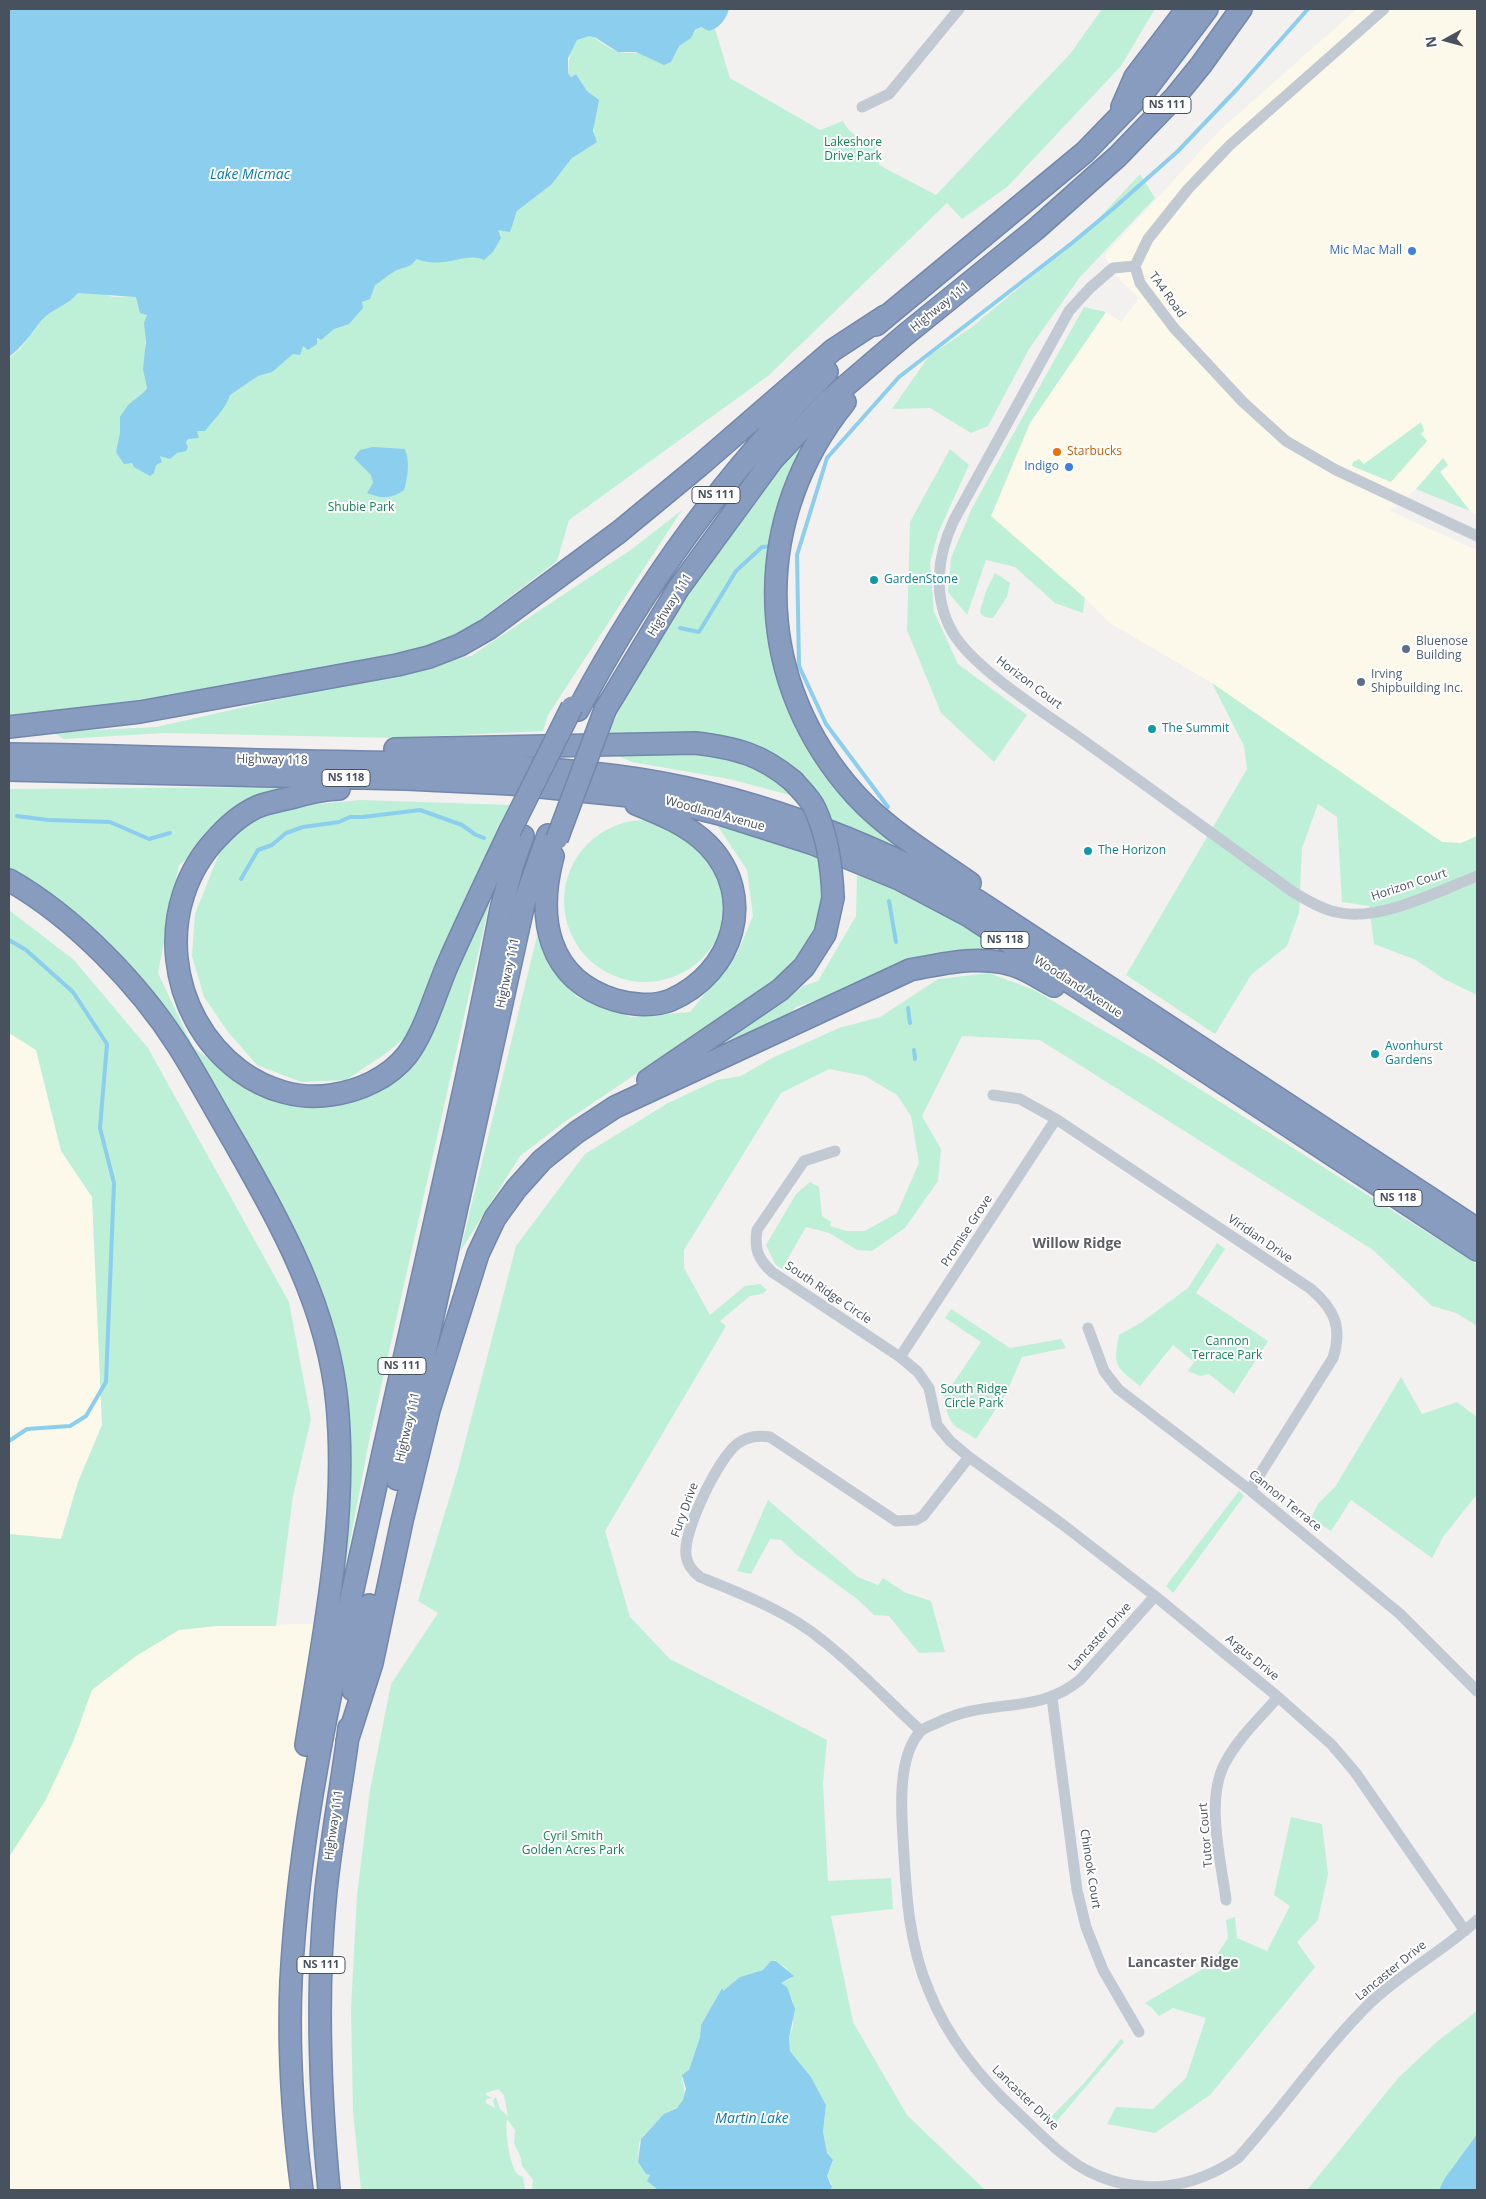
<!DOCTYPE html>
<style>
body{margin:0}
#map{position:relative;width:1486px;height:2199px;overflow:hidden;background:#f3f0f0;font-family:"Open Sans",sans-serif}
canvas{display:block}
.frame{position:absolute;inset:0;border:10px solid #48515e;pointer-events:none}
.north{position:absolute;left:1421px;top:15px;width:50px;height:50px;-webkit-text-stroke:4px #fff;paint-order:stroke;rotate:263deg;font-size:14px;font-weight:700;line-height:20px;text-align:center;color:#48515e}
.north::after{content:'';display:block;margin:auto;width:18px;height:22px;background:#48515e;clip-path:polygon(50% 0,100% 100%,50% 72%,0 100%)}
</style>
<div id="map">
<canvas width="1486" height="2199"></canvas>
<div class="frame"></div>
<div class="north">N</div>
</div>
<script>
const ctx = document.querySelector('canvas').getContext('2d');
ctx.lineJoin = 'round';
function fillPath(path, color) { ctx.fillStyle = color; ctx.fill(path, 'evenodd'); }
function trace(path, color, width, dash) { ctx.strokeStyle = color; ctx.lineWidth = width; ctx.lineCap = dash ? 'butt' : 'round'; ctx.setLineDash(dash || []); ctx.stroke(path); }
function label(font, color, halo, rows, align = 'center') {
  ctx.font = font + ' "Open Sans",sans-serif'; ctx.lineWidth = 4; ctx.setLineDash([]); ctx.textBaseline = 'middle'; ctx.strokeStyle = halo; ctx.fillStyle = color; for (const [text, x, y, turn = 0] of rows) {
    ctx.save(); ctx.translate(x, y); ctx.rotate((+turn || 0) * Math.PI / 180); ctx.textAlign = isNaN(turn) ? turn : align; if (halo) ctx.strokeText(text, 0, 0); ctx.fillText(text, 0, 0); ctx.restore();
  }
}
const commercial = new Path2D(`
 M 1357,9 L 1477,9 L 1477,515 L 1470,511 L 1440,472 L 1443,458 L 1416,489 L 1390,511 L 1477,550 L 1477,836 L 1461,843 L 1442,842 L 1212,683 L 1110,623 L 1085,598 L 991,516 L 1030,423 L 1106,312 L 1121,322 L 1139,298 L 1113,273 L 1105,255 L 1220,130 Z
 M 9,1033 L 36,1049 L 61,1151 L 92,1197 L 102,1425 L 78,1482 L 61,1539 L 9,1534 Z
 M 349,1623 L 304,1880 L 305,2115 L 313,2190 L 9,2190 L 9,1857 L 45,1801 L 73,1742 L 91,1690 L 136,1656 L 179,1630 L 216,1626 Z`);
const green = new Path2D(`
 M 1102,9 L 1155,9 L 1121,66 L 1007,187 L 962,219 L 947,203 L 768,376 L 569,520 L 557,561 L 478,621 L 459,644 L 411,664 L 9,723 L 9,358 L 21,348 L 44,317 L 67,301 L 73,299 L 78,293 L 90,290 L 113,297 L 135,296 L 147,314 L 153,330 L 145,342 L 148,385 L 144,392 L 135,399 L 120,430 L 129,464 L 132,463 L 139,470 L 161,461 L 160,456 L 186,444 L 188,439 L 232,390 L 302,348 L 303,345 L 320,339 L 394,265 L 414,263 L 417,259 L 498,233 L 498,230 L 516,216 L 517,211 L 551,185 L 572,158 L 584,149 L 594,133 L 594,96 L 587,91 L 576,74 L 571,77 L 568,73 L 570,52 L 577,40 L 589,35 C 596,39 609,48 616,51 C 626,56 671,50 681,44 C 690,39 693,31 701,27 L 711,30 L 715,29 L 730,78 L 820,130 L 843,121 C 850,135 862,142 878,140 L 879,165 L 936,195 L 1070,54 Z
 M 1140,174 L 1155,198 L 1080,277 L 1029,349 L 988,426 L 971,433 L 930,408 L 892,409 L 929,356 L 972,327 L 1088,230 Z
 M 1084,307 L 1106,312 L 1030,423 L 991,516 L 1085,598 L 1083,613 L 1055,603 L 1015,567 L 986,560 L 967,615 L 948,592 L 951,558 L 972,508 Z
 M 1421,422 L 1424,431 L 1421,434 L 1427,441 L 1391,482 L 1352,466 L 1353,462 L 1359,459 L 1364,464 Z
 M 815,428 L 788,491 L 784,681 L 902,848 L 827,818 L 730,739 L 682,733 L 607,734 L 660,632 L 739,516 Z
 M 950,449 L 969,465 L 938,533 L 930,563 L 934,612 L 958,664 L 1027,715 L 994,762 L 941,713 L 907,630 L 910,522 Z
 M 1443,458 L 1448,465 L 1440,472 L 1470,511 L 1416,489 Z
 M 682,510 L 548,715 L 543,731 L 397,738 L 164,733 L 64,739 L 52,732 L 156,727 L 471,656 L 632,549 Z
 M 995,573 L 1010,583 L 1007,597 L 993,618 C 988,618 981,617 980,611 L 986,591 Z
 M 1212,683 L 1442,842 L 1461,843 L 1477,836 L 1477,995 L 1444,979 L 1416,960 L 1374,944 L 1369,906 L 1342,902 L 1337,817 L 1318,804 L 1302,848 L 1299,913 L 1287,946 L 1251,975 L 1215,1034 L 1126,975 L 1247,769 L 1244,746 Z
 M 741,751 L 790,795 L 729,779 L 632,762 L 616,755 Z
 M 284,787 L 179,865 L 158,973 L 193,1047 L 221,1068 L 247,1081 L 317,1102 L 421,1043 L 492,892 L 370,1436 L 337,1610 L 324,1319 L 168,1018 L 64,903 L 9,879 L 9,789 Z
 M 361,800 L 511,805 L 418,1027 L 385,1054 L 346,1080 L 301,1082 L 257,1065 L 228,1032 L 204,997 L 192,956 L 195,914 L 223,844 L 260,817 L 297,806 Z
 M564 901a81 81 0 1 1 162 0a81 81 0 1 1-162 0Z
 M 717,825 L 820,855 L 825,880 L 820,914 L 805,950 L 770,984 L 566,1121 L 520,1156 L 460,1252 L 537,936 L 546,959 L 577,997 L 631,1017 L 690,1012 L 737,954 L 753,916 L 747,870 Z
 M 857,875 C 913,885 962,923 1010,951 L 883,971 L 881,979 L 796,1007 L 778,1026 L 693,1059 L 804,986 L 818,981 L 856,916 Z
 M 9,910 L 74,960 L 148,1048 L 289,1302 L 311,1419 L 293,1496 L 276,1626 L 216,1626 L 179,1630 L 136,1656 L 92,1690 L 73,1742 L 45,1801 L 9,1857 L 9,1534 L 61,1539 L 78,1482 L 102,1425 L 92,1197 L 61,1151 L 36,1050 L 9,1033 Z
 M 989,973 L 1034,990 L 1152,1059 L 1477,1264 L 1477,1326 L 1456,1313 L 1432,1306 L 1373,1250 L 1040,1040 L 962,1036 L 922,1116 L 941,1149 L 938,1181 L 905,1228 L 872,1251 L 857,1250 L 829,1233 L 806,1227 L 782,1269 L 775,1264 L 766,1245 L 796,1194 L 810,1182 L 819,1187 L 822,1216 L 831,1222 L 830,1226 L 847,1231 L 865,1231 L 897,1213 L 919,1163 L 911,1116 L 897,1095 L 865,1076 L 829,1069 L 781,1093 L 684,1250 L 684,1268 L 710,1315 L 745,1286 L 760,1284 L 767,1290 L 762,1294 L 750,1296 L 720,1321 L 726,1326 L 605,1531 L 630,1617 L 670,1659 L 827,1740 L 823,1783 L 828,1881 L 891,1878 L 893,1909 L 831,1916 L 853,2022 L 907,2115 L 985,2190 L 830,2190 L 832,2184 L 827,2176 L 833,2161 L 827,2153 L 823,2132 L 826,2105 L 811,2077 L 790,2051 L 789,2038 L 793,2026 L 793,2001 L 781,1983 L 792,1978 L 786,1968 L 775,1960 L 763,1970 L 740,1977 L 725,1991 L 721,1990 L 701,2025 L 700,2037 L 689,2070 L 682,2078 L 685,2094 L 681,2105 L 666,2113 L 643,2136 L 639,2143 L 638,2162 L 646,2174 L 650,2175 L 653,2186 L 658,2190 L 532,2190 L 533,2180 L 522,2166 L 521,2158 L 514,2143 L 515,2130 L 507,2119 C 505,2132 509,2162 517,2174 L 523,2177 L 525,2190 L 361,2190 L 353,2112 L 351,2009 L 357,1895 L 370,1790 L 391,1684 L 438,1613 L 418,1601 L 457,1473 L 516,1246 L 585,1154 L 668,1103 L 717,1080 L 741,1076 L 772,1058 L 839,1028 L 880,1017 L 938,979 ZM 498,2089 L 504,2095 L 508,2116 L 500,2109 L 496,2097 L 493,2100 L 495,2108 L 486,2103 L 486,2099 L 492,2098 L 486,2095 L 486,2093 Z
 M 1217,1243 L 1225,1249 L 1196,1293 L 1268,1341 L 1234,1394 L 1209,1374 L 1200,1376 L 1188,1371 L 1194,1362 L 1173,1345 L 1140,1386 C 1115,1366 1113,1366 1119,1335 L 1142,1322 L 1188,1288 Z
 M 951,1309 L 1010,1348 L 1061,1339 L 1066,1348 L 1022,1357 L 1006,1394 L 976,1439 C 953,1423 950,1430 944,1397 L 981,1342 L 945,1318 Z
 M 1401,1377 L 1422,1414 L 1457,1402 L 1477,1417 L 1477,1494 L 1443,1537 L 1432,1558 L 1351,1500 L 1331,1531 L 1311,1518 L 1318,1504 L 1335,1487 Z
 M 1239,1491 L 1244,1496 L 1173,1593 L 1166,1586 Z
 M 768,1500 L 858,1577 L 878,1585 L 883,1578 L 904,1592 L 931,1601 L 945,1652 L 919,1653 L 889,1616 L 874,1615 L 857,1599 L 797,1555 L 781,1540 L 770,1539 L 751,1574 L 737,1571 Z
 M 1291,1817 L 1322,1824 L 1328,1874 L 1318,1920 L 1297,1942 L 1315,1967 L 1210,2095 L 1155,2133 L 1107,2124 L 1116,2107 L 1153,2109 L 1186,2078 L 1206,2018 L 1173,2008 L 1159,2016 L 1152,2008 L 1145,2003 L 1211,1964 L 1228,1938 L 1226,1920 L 1235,1917 L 1237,1938 L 1267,1951 L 1290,1906 L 1274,1895 Z
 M 1477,2011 L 1477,2134 L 1452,2168 L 1439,2190 L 1307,2190 L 1399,2077 L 1439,2040 Z
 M 1121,2039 L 1124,2042 L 1050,2129 L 1044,2124 L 1084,2083 Z`);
const water = new Path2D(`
 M 9,9 L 729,9 C 726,19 720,28 709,31 L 701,27 L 695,30 L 691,38 L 679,46 L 671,62 L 664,65 L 636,52 L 618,52 L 596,38 L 589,36 L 577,40 L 568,58 L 568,73 L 571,77 L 576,74 L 587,91 L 599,100 L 593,131 L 597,142 L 572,158 L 551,185 L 517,211 L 510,232 L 498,230 L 501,238 L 493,252 L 484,260 C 467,251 444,270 417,259 C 407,271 403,265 392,273 C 385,277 382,281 375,285 L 370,299 L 362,302 L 363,308 L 349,324 L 334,329 L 321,340 L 317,338 L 317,344 L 308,350 L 303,346 L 300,355 L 293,354 L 272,372 L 258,376 L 230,395 C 225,410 215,418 205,431 L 197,431 L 199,438 L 188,439 L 186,443 L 188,447 L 186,451 L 177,453 L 170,459 L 160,456 L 162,462 L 156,465 L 154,473 L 150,476 L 134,467 L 132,463 L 124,464 L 116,452 L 120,433 L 120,417 L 128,405 L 144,392 L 147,388 L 143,369 L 146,341 L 144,323 L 147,315 L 140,313 L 136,297 L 78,293 C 69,305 51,309 41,321 C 31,334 23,346 10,356 L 9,365 Z
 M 373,447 L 405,449 C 410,463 408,476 404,490 C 391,499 382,499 367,493 L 373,483 L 371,475 L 354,458 L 360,450 Z
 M 771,1961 L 776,1961 L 794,1976 L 781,1983 L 787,1987 L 795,2009 L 789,2038 L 790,2051 L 811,2077 L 826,2105 L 823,2132 L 827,2153 L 833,2160 L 827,2176 L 832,2187 L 830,2190 L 658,2190 L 647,2181 L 650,2175 L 646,2174 L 638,2162 L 641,2139 L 664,2114 L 677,2108 L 683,2100 L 686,2089 L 682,2075 L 689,2070 L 700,2037 L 701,2025 L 721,1990 L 723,1988 L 723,1991 L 740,1977 L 763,1970 Z
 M 1477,2134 L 1477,2190 L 1439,2190 L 1445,2178 Z`);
const stream = new Path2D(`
 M 680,628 L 699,632 L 736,571 L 762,547 L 772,546
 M 888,807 L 826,724 L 799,666 L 797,555 L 827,458 L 899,377 L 1072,243 L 1114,208 L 1178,151 L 1238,88 L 1308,9
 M 17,816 L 48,820 L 110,822 L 149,839 L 170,833
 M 241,879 L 258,850 L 272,845 L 286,833 L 303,827 L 339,822 L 350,817 L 363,817 L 420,810 L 462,825 L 476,835 L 484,838
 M 889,901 L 896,942
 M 9,940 L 26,950 L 73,992 L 107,1044 L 100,1128 L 114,1183 L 106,1382 L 86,1416 L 70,1426 L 27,1429 L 9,1441
 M 908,1008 L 910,1023
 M 914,1050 L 915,1059`);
const street = new Path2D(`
 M 1384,9 L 1230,145 L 1188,189 L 1148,239 L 1135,266 L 1140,283 L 1174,328 L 1243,402 L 1286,441 L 1336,470 L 1477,536
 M 862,107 L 889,94 L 959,9
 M 1135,266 L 1113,268 L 1090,288 L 1069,311 L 954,520 C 937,556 932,597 953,633 C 974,669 1048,715 1084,741 C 1154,791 1224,842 1293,892 C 1307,900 1321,909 1336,912 C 1377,923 1439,891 1477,876
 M 993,1095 L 1020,1099 L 1056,1119 L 1311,1289 C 1334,1309 1343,1327 1333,1358 L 1250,1490
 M 835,1151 L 804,1161 L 757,1230 C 754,1249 758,1259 772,1272 L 900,1357 L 918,1372 L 929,1388 L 937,1425 L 950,1441 L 969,1457 L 1062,1524 L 1155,1596 L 1278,1697 L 1331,1744 L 1355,1772 L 1465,1931
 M 1088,1328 L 1104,1371 L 1118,1389 L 1250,1490 L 1400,1614 L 1477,1691
 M 900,1357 L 1056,1119
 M 1155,1596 L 1081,1679 C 1038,1716 989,1697 939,1722 C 933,1725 924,1727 920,1732 C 898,1756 901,1807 903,1838 C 906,1891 908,1942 929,1991 C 948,2039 981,2079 1018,2113 C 1039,2133 1061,2156 1086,2170 C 1138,2197 1191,2190 1238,2158 C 1283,2108 1321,2052 1369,2004 C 1402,1972 1444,1951 1477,1920
 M 1052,1698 L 1077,1890 L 1086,1927 L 1103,1970 L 1139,2032
 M 921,1731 C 888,1701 857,1667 822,1640 C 787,1611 742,1594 700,1577 C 692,1571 687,1565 686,1555 C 683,1531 718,1459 737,1444 C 747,1436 758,1435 770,1437 L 896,1521 L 916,1520 L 923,1516 L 969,1457
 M 1226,1900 C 1221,1860 1205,1800 1225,1763 C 1238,1738 1260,1718 1278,1697`);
const highway = new Path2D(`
 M 1122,107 L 1135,77 L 1187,9
 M 876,325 L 1085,152 L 1147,88 L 1207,9
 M 845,402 C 753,516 752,671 846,784 C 879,825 927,853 970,883
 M 578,710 C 644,585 726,472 827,372
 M 605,710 L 678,589 L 773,459 L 828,401 L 905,335 L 1036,229 L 1118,156 L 1175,97 L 1201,65 L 1241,9
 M 9,727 L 140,712 L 397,665 L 429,657 L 460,645 L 488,629 L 619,532 L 699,466 L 833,350 L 885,316
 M 395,749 L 695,743 C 736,748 761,754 793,781
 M 9,754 C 109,755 208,759 308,761 C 411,763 515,763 617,776 C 743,792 868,840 978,901 L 1477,1229
 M 9,770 L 406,779 L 511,784 L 659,799 L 720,814 L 811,843 L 899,879 L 969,916 L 1477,1250
 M 339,789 C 322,789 306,794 290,798 C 281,800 271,802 262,805 C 245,811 230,824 218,837 C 153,904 166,1016 240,1071 C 266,1090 299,1100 331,1095 C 359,1091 389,1078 407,1055 C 425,1032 436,991 448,964 C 468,919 489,875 510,831
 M 553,856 C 537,917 546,979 615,1000 C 632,1005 654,1007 671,1000 C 733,973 758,897 708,845 C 688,825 661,814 636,804
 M 9,880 C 74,917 139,984 179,1047 C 199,1079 217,1113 236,1145 C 282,1226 328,1308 337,1403 C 348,1517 324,1632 306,1745
 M 648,1080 L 780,990 L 804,967 L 825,934 L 833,898
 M 397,1479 L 524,903 L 548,835
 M 353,1690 L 357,1659 L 369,1605
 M 347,1741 L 372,1663 L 402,1521 L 429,1410 L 478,1254 L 495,1218 L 516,1189 L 542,1160 L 577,1132 L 615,1107 L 910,970 C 946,963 988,953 1023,969 C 1034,974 1044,981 1054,986
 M 302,2190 C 293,2122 288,2050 291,1981 C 299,1824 335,1670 369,1517 C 413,1314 462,1112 501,909 L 513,864 L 523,836
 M 329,2190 C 320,2094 316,1997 325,1901 C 330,1843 342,1786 349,1728`);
const highwayBridge = new Path2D(`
 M 793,781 C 800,789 811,799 815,809 C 828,837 832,867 833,898
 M 510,831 L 572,707
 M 557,839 L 605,710`);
const markers = [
 [1412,251,5,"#3f7fe0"],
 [1057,452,5,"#e8710a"],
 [1069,467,5,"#3f7fe0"],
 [874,580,5,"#0f9aa8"],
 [1406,649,5,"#5c6f8a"],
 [1361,682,5,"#5c6f8a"],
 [1152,729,5,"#0f9aa8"],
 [1088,851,5,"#0f9aa8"],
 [1375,1054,5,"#0f9aa8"]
];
const shields = [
 [1167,105,48],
 [716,495,48],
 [346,778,48],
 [1005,940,48],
 [1398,1198,48],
 [402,1366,48],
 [321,1965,48]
];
const shieldNames = [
 ["NS 111",1167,105],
 ["NS 111",716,495],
 ["NS 118",346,778],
 ["NS 118",1005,940],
 ["NS 118",1398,1198],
 ["NS 111",402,1366],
 ["NS 111",321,1965]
];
const parkNames = [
 ["Lakeshore",853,143],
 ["Drive Park",853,157],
 ["Shubie Park",361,508],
 ["Cannon",1227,1342],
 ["Terrace Park",1227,1356],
 ["South Ridge",974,1390],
 ["Circle Park",974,1404],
 ["Cyril Smith",573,1837],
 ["Golden Acres Park",573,1851]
];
const shopNames = [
 ["Mic Mac Mall",1402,251],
 ["Indigo",1059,467]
];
const streetNames = [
 ["TA4 Road",1167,295,54],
 ["Highway 111",940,307,-39],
 ["Highway 111",670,605,-58],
 ["Horizon Court",1029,683,37],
 ["Highway 118",272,760,1],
 ["Woodland Avenue",715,814,15],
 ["Horizon Court",1409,885,-18],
 ["Highway 111",508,973,-78],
 ["Woodland Avenue",1078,987,33],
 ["Promise Grove",967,1231,-57],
 ["Viridian Drive",1260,1239,34],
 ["South Ridge Circle",828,1293,34],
 ["Highway 111",408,1427,-77],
 ["Cannon Terrace",1285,1501,39],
 ["Fury Drive",685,1510,-70],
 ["Lancaster Drive",1100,1637,-48],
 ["Argus Drive",1252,1658,39],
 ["Highway 111",334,1825,-82],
 ["Tutor Court",1206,1835,-95],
 ["Chinook Court",1090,1869,81],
 ["Lancaster Drive",1391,1971,-39],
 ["Lancaster Drive",1025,2098,44]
];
const foodNames = [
 ["Starbucks",1067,452]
];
const cultureNames = [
 ["GardenStone",884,580],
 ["The Summit",1162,729],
 ["The Horizon",1098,851],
 ["Avonhurst",1385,1047],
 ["Gardens",1385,1061]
];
const serviceNames = [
 ["Bluenose",1416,642],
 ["Building",1416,656],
 ["Irving",1371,675],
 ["Shipbuilding Inc.",1371,689]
];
const waterNames = [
 ["Lake Micmac",250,175],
 ["Martin Lake",752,2119]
];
const neighbourhoodNames = [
 ["Willow Ridge",1077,1244],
 ["Lancaster Ridge",1183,1963]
];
fillPath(commercial, '#fcf9ea');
fillPath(green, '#bef0d7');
fillPath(water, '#8bceee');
trace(stream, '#8bceee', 4);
trace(highway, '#7287ab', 24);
trace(street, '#c1c9d2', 11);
trace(highway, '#879cbf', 21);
trace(highwayBridge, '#7287ab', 24, []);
trace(highwayBridge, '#879cbf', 21);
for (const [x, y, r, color] of markers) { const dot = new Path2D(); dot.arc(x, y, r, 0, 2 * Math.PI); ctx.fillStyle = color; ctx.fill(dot); trace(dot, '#fff', 2); }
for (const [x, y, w] of shields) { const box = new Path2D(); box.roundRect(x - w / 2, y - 8.5, w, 17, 4); ctx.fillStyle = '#fff'; ctx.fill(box); trace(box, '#48515e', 1); }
label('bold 11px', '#48515e', null, shieldNames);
label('12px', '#168258', '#fff', parkNames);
label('12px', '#366cbe', '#fff', shopNames, 'right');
label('12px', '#48515e', '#fff', streetNames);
label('12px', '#c56008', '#fff', foodNames, 'left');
label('12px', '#0d838f', '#fff', cultureNames, 'left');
label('12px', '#4e5e75', '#fff', serviceNames, 'left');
label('italic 14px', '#0a79af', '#fff', waterNames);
label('bold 14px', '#5c5f65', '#fff', neighbourhoodNames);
</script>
